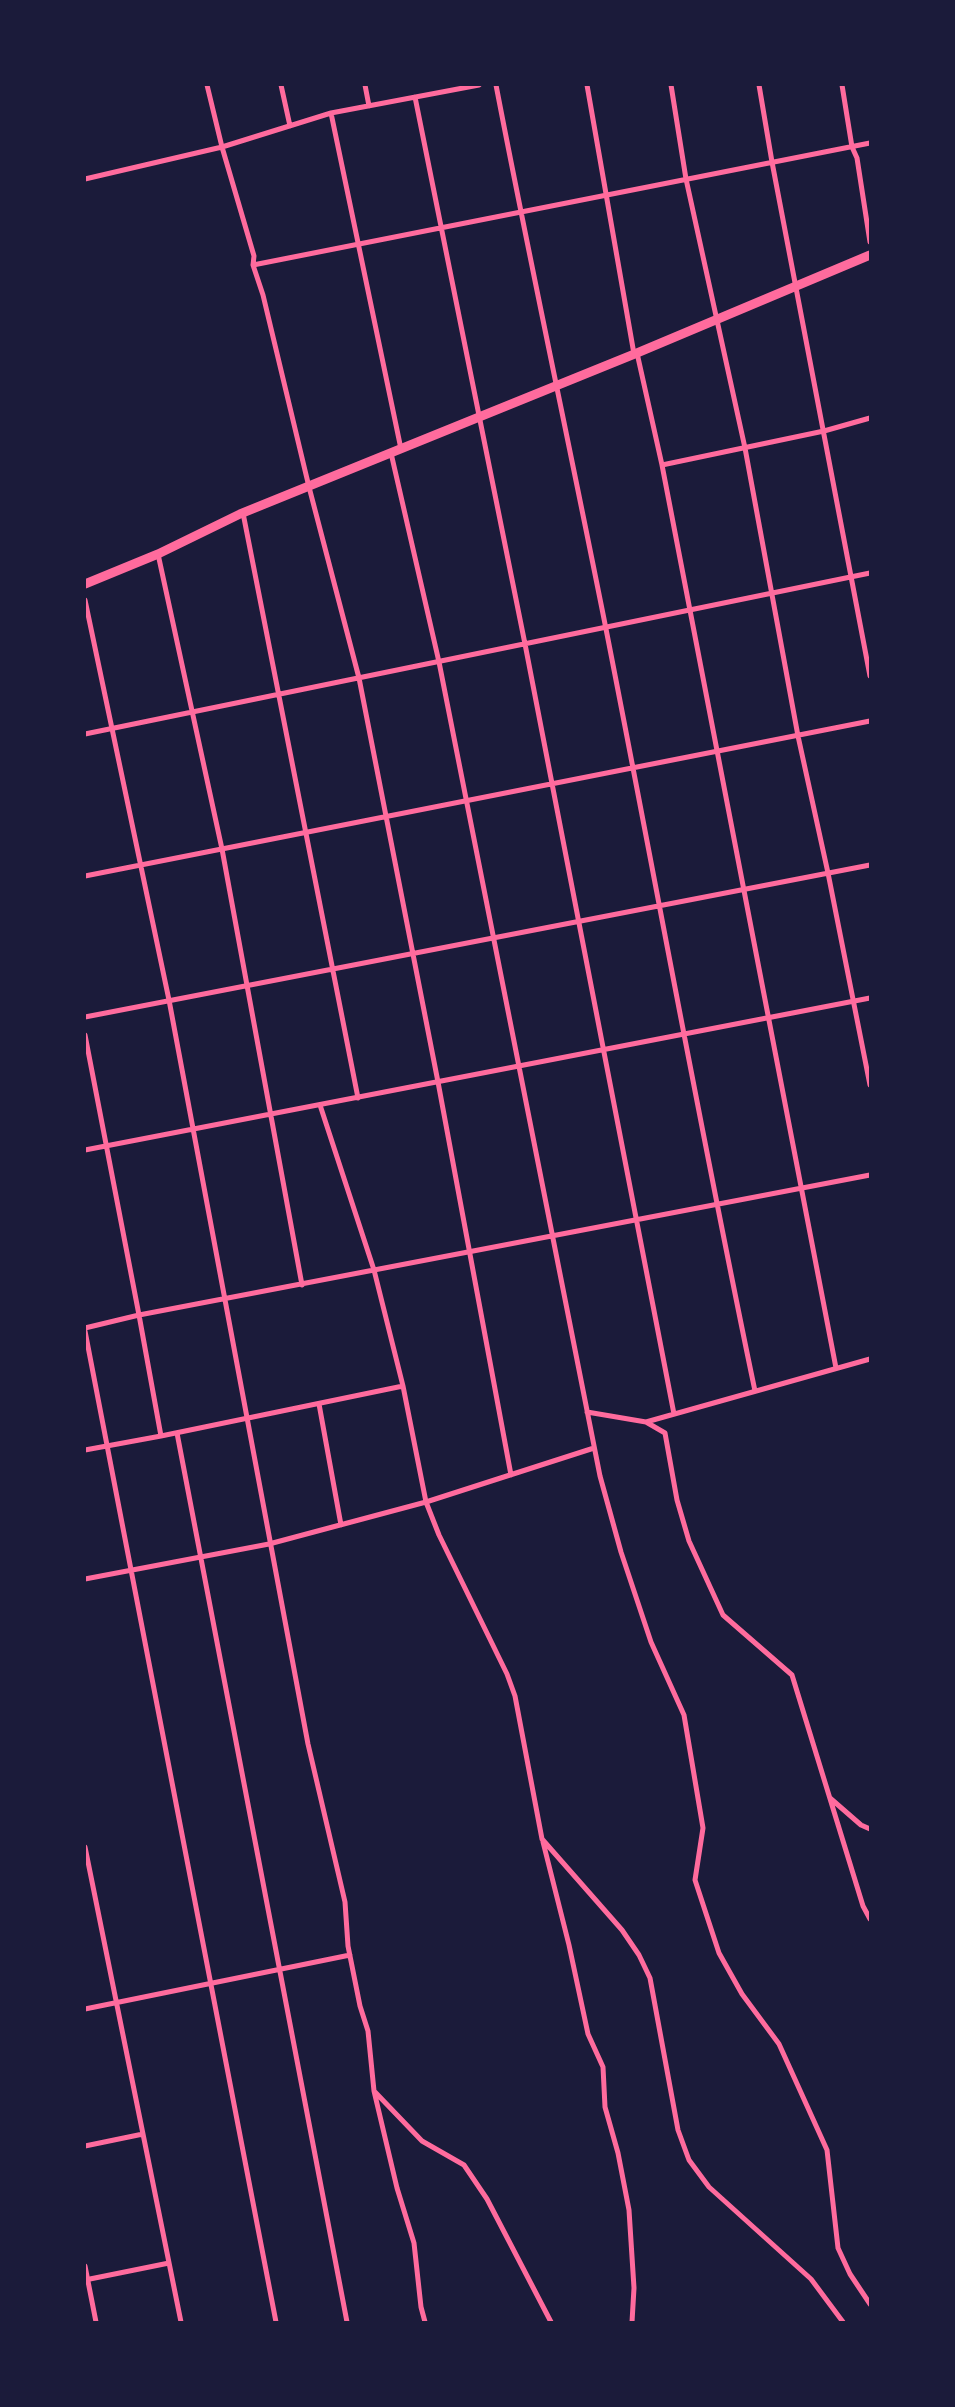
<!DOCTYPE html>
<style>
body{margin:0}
#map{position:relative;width:955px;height:2407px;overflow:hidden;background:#1b1b3a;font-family:"Asap Condensed",sans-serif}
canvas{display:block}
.frame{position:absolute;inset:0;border:86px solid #1b1b3a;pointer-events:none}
</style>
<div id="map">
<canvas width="955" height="2407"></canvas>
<div class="frame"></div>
</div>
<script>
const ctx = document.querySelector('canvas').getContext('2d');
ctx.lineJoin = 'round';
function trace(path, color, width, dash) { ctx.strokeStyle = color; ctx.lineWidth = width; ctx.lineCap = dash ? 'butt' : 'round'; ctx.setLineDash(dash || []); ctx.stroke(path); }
const minor = new Path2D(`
 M 207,85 L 222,147 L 254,256 L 253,265 L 263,295 L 309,487 L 359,678 L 438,1082 L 511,1475
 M 281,85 L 290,126
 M 365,85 L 369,106
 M 496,85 C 531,267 570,448 606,629 C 656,883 702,1138 755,1391
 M 587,85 L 634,354
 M 671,85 L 686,179 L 745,448 L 798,736 L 828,873 L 870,1085
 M 759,85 L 772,162 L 870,676
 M 842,85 L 852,147 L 857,158 L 870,242
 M 415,97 L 525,644 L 674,1414
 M 331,113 L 401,449
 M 85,179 L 222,147 L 331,113 L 479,85
 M 253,265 L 870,143
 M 637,353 L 662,465 L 836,1368
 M 391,453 L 439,662 L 600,1476 L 621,1552 L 651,1642 L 684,1715 L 703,1828 L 695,1880 L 719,1953 L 742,1994 L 779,2044 L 827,2150 L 838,2248 L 850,2274 L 870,2304
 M 662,465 L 824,431 L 870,418
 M 243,513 L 358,1098
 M 158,554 L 222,849 L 302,1285
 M 85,600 L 169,1000 L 308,1744 L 345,1902 L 348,1946 L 360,2006 L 368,2031 L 374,2091 L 397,2188 L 414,2243 L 421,2307 L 425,2322
 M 85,734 L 870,573
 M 85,876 L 870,721
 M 85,1017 L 870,865
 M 85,1035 L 139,1315 L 85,1328
 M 320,1105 L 374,1270 L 403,1386 L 426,1502 L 439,1535 L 507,1674 L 515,1696 L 542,1839 L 622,1930 L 639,1955 L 650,1978 L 678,2130 L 689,2160 L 709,2187 L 811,2279 L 843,2322
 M 85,1150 L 870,998
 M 85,1331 L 276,2322
 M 403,1386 L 161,1436 L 139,1315 L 870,1175
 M 319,1404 L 341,1525
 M 587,1412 L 646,1422 L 665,1433 L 677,1500 L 689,1541 L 723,1615 L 792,1675 L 863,1906 L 870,1919
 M 646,1422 L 870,1359
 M 177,1433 L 347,2322
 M 85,1450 L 161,1436
 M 85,1579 L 269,1544 L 426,1502 L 594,1448
 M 830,1798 L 861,1825 L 870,1829
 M 543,1842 L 569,1945 L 588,2034 L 603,2067 L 605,2107 L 618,2153 L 629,2210 L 634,2288 L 632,2322
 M 85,1847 L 181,2322
 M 85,2009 L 350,1955
 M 375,2092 L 422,2141 L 464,2165 L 487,2199 L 551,2322
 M 85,2146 L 143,2134
 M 85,2266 L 96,2322
 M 85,2280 L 169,2263`);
const primary = new Path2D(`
 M 85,584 L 158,554 L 240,514 L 637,353 L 870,255`);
trace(minor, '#ff6b9d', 5);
trace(primary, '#ff6b9d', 9);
</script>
